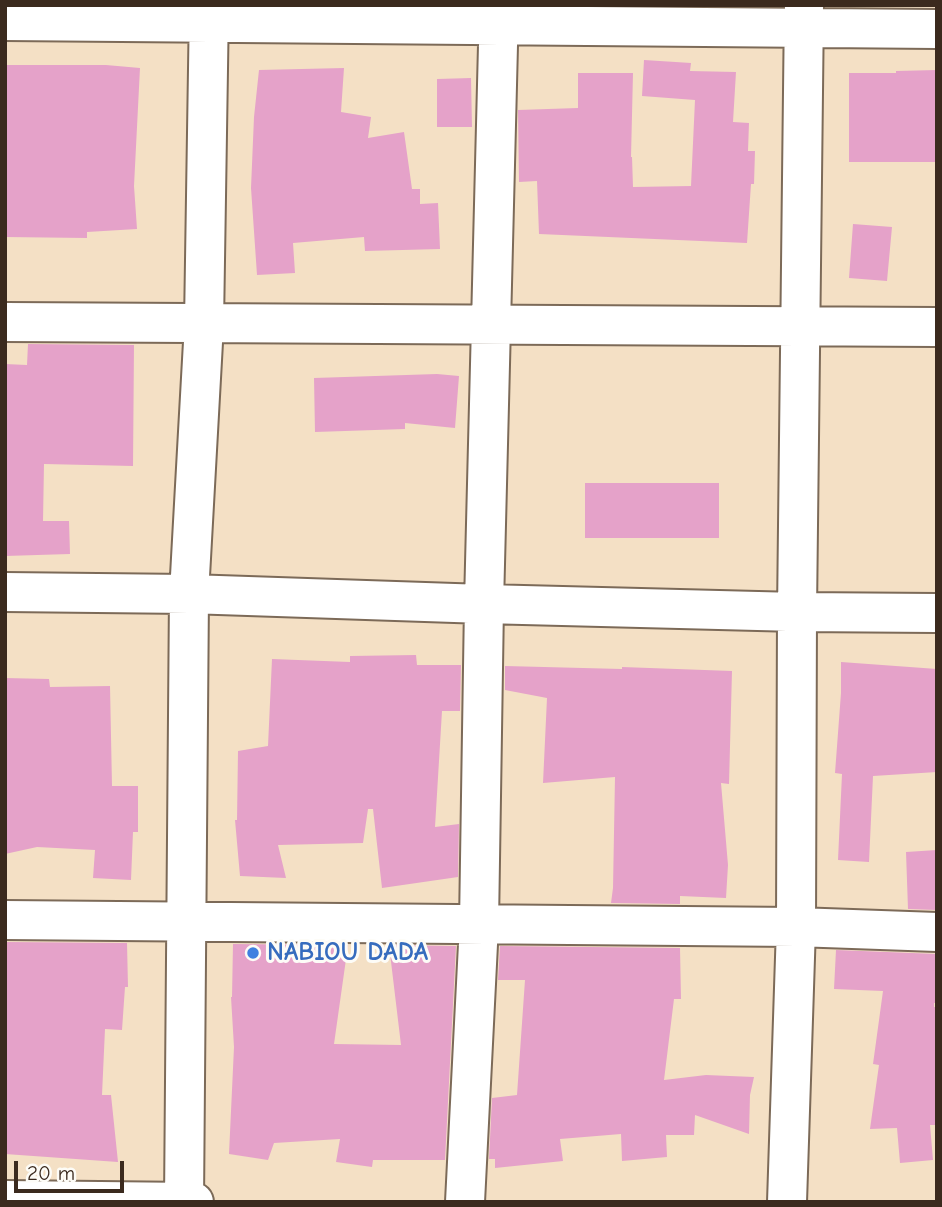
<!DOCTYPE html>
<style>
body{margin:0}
#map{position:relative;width:942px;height:1207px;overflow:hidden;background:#f4e0c5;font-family:"Comic Neue",sans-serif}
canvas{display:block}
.frame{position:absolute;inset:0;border:7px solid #3b2a1e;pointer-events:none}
.scale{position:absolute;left:14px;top:1161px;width:110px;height:32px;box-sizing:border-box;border:4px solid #3b2a1e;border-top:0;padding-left:9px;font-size:21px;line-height:24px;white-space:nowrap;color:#3b2a1e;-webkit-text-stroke:5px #fdfcf7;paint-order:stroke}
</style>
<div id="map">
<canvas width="942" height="1207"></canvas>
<div class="frame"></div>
<div class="scale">20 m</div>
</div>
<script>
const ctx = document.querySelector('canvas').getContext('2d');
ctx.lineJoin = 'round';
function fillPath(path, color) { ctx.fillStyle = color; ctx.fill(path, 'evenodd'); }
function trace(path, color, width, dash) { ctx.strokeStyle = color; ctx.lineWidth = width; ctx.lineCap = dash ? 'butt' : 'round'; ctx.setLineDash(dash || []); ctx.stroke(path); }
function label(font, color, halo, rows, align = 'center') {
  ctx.font = font + ' "Comic Neue",sans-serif'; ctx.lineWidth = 6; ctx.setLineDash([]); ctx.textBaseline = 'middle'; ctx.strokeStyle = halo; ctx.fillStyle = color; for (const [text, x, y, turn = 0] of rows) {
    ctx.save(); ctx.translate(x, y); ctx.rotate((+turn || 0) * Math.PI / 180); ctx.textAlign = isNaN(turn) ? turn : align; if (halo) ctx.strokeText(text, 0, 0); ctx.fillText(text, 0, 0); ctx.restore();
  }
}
const building = new Path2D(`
 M 644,60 L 691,63 L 690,71 L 736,72 L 733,122 L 749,123 L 748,151 L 755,151 L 754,184 L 751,184 L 747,243 L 539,234 L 537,181 L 519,182 L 518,110 L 578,108 L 578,73 L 633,73 L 631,157 L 632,157 L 633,187 L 691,186 L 695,100 L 642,96 Z
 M 5,65 L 106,65 L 140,68 L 134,186 L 137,229 L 87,232 L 87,238 L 5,237 Z
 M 344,68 L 341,112 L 371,117 L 368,138 L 404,132 L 412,189 L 420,189 L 420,204 L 438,203 L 440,249 L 365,251 L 364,237 L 293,243 L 295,273 L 257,275 L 251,188 L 254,117 L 259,70 Z
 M 937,70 L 937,162 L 849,162 L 849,73 L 896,73 L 896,71 Z
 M 471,78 L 472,127 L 437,127 L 437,79 Z
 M 853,224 L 892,227 L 887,281 L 849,278 Z
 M 28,344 L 134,345 L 133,466 L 44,464 L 43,521 L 69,521 L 70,554 L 5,556 L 5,364 L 27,365 Z
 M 437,374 L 459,376 L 455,428 L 405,423 L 405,429 L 315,432 L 314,378 Z
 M 585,483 L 719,483 L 719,538 L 585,538 Z
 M 416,655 L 417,665 L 461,665 L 460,711 L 442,711 L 435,827 L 459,824 L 458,877 L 382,888 L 373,809 L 368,809 L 363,843 L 278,845 L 286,878 L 240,876 L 235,820 L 237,820 L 238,751 L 268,746 L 272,659 L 350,662 L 350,656 Z
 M 841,662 L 937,669 L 937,772 L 873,776 L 869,862 L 838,860 L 842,774 L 835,773 L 841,693 Z
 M 505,666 L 622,669 L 622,667 L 732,671 L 729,784 L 721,783 L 728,865 L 726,898 L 680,896 L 680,904 L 611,903 L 613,888 L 615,777 L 543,783 L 547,698 L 505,690 Z
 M 5,678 L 49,679 L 50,687 L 110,686 L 112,786 L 138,786 L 138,832 L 133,832 L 131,880 L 93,878 L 95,850 L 37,847 L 5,854 Z
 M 937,850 L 937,910 L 908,909 L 906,852 Z
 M 6,942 L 127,943 L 128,987 L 125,987 L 122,1030 L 105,1029 L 102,1095 L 111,1095 L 118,1162 L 5,1154 Z
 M 233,944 L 348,945 L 334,1044 L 401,1045 L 389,945 L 456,946 L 445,1160 L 373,1160 L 372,1167 L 336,1162 L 340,1139 L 274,1143 L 268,1160 L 229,1154 L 234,1047 L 231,997 L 232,997 Z
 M 500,946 L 680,948 L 681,999 L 674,999 L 664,1080 L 706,1075 L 754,1077 L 750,1095 L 749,1134 L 695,1115 L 694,1135 L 666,1135 L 667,1157 L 622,1161 L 621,1134 L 560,1139 L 563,1161 L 495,1168 L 495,1159 L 489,1159 L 492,1098 L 517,1095 L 525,980 L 498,980 Z
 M 836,950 L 937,954 L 937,1003 L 934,1003 L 934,1007 L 937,1007 L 937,1125 L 930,1125 L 933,1160 L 900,1163 L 897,1128 L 870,1129 L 879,1065 L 873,1064 L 883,991 L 834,989 Z`);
const minor = new Path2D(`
 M 5,21 L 937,29
 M 5,322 L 937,327
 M 5,592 L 189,594 L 484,604 L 797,612 L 937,613
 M 5,920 L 796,927 L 937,932
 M 5,1200 L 194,1202
 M 184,1202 L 189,594 L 204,324 L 209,5
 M 465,1202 L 479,924 L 484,604 L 499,5
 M 787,1202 L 796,927 L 797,612 L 804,5`);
const markers = [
 [253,953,7,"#3f7fe0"]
];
const shopNames = [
 ["NABIOU DADA",267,953]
];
fillPath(building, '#e5a2c9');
trace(minor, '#7c6a58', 42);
trace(minor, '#fff', 38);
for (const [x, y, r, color] of markers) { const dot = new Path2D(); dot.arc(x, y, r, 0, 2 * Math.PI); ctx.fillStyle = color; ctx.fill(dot); trace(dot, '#fdfcf7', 2.5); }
label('bold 26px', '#366cbe', '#fdfcf7', shopNames, 'left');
</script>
